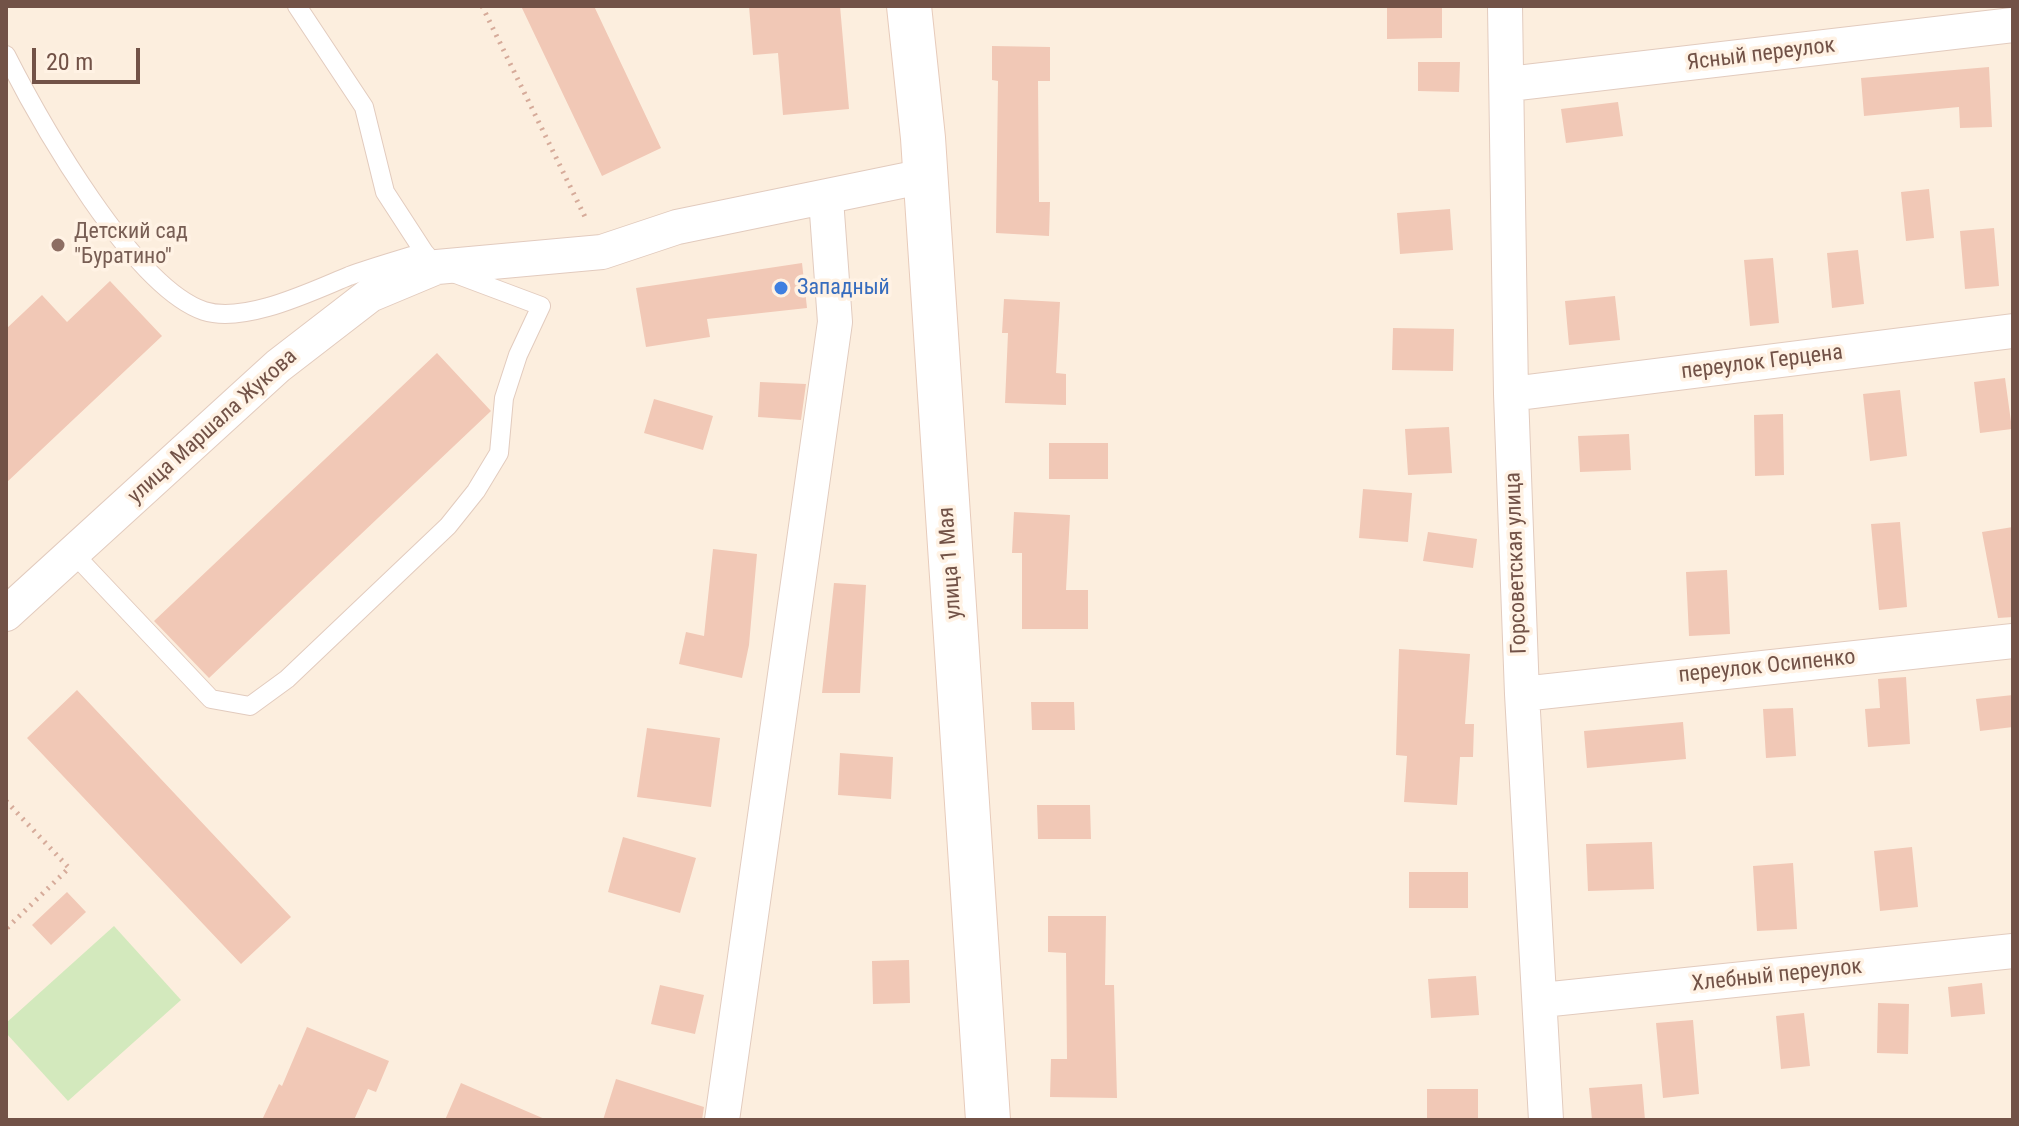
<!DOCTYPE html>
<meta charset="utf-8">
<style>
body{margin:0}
#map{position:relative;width:2019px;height:1126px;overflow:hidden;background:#fceede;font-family:"Roboto Condensed",sans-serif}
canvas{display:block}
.frame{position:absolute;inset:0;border:8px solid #725247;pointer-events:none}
.scale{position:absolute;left:32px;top:48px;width:108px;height:36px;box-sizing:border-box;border:4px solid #725247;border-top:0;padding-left:10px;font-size:24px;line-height:28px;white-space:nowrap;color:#725247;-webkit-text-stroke:6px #fff2e4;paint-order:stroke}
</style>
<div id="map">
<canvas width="2019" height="1126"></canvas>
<div class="frame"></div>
<div class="scale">20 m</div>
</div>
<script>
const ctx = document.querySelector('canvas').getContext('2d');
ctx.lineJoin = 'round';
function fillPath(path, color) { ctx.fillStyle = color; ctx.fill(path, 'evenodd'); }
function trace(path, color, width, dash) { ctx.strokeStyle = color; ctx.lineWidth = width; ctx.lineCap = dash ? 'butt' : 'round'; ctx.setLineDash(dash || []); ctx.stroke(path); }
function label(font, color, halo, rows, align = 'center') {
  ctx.font = font + ' "Roboto Condensed",sans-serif'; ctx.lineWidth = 7; ctx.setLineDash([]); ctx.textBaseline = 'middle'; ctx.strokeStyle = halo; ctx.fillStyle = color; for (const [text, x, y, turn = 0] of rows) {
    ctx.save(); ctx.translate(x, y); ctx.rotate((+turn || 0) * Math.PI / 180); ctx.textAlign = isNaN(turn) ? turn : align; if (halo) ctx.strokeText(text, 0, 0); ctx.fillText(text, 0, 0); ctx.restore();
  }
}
const green = new Path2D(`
 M 114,926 L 181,1000 L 68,1101 L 6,1033 L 6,1023 Z`);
const building = new Path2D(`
 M 521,6 L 594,6 L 661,148 L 602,176 Z
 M 749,6 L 840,6 L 849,109 L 783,115 L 778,53 L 753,55 Z
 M 1387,6 L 1442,6 L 1442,38 L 1387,39 Z
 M 992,46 L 1050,47 L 1050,81 L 1038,81 L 1039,202 L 1050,202 L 1049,236 L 996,233 L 998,81 L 992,80 Z
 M 1418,62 L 1460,62 L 1459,92 L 1418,91 Z
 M 1989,67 L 1992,127 L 1960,128 L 1959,107 L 1864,116 L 1861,78 Z
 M 1618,102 L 1623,136 L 1566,143 L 1561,109 Z
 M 1929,189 L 1934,238 L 1906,241 L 1901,192 Z
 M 1450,209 L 1453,250 L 1400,254 L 1397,213 Z
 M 1994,228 L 1999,286 L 1965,289 L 1960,231 Z
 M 1858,250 L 1864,304 L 1832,308 L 1827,253 Z
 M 1773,258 L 1779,323 L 1750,326 L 1744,260 Z
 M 802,263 L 807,308 L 707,319 L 710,337 L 646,347 L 636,288 Z
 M 110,281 L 162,336 L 6,483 L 6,329 L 42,295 L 67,322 Z
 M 1615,296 L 1620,340 L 1569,345 L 1565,301 Z
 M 1004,299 L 1060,302 L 1056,373 L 1066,374 L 1066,405 L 1005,403 L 1008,333 L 1002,333 Z
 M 1393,328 L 1454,329 L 1453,371 L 1392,370 Z
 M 437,353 L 491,411 L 209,678 L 154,621 Z
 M 2005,378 L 2012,429 L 1980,433 L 1974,382 Z
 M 760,382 L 806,384 L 801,420 L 758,417 Z
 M 1900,390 L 1907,456 L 1870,461 L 1863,394 Z
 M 654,399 L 713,416 L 703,450 L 644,433 Z
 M 1783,414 L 1784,475 L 1755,476 L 1754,415 Z
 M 1449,427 L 1452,473 L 1408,475 L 1405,429 Z
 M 1629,434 L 1631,470 L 1580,472 L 1578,436 Z
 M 1049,443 L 1108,443 L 1108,479 L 1049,479 Z
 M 1363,489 L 1412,493 L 1408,542 L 1359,538 Z
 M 1014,512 L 1070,515 L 1066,590 L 1088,590 L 1088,629 L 1022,629 L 1022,553 L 1012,553 Z
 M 1900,522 L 1907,607 L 1879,610 L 1871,524 Z
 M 2013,527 L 2013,617 L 1998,618 L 1982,532 Z
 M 1428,532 L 1477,539 L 1473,568 L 1423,561 Z
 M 713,549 L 757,554 L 749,645 L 742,678 L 679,664 L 686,632 L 704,636 Z
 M 1727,570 L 1730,634 L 1689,636 L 1686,572 Z
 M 834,583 L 866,585 L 860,693 L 822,693 Z
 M 1399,649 L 1470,654 L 1465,724 L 1474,724 L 1473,757 L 1460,757 L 1457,805 L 1404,802 L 1407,756 L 1396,755 Z
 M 1906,677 L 1910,744 L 1868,747 L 1865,709 L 1880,708 L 1878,679 Z
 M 77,690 L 291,917 L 241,964 L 27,738 Z
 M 2013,695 L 2013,727 L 1980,731 L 1976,699 Z
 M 1031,702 L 1074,702 L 1075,730 L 1032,730 Z
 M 1793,708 L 1796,756 L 1766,758 L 1763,709 Z
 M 1683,722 L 1686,759 L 1587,768 L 1584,731 Z
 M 647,728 L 720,738 L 711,807 L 637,797 Z
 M 840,753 L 893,757 L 891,799 L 838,795 Z
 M 1037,805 L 1090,805 L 1091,839 L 1038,839 Z
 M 623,837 L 696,858 L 680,913 L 608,892 Z
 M 1652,842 L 1654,889 L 1588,891 L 1586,844 Z
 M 1912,847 L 1918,907 L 1880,911 L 1874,851 Z
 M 1793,863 L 1797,929 L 1757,931 L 1753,866 Z
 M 1409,872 L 1468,872 L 1468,908 L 1409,908 Z
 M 67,892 L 86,912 L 51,945 L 32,925 Z
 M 1048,916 L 1106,916 L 1105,985 L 1114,985 L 1117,1098 L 1050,1097 L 1051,1059 L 1067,1059 L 1066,953 L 1048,952 Z
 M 909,960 L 910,1003 L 873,1004 L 872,961 Z
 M 1476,976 L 1479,1015 L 1431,1018 L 1428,979 Z
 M 1982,983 L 1985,1014 L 1951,1017 L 1948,987 Z
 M 660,985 L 704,995 L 695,1034 L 651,1024 Z
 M 1878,1003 L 1909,1004 L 1908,1054 L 1877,1053 Z
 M 1804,1013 L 1810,1066 L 1781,1069 L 1776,1016 Z
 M 1693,1020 L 1699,1094 L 1663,1098 L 1656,1023 Z
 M 307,1027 L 389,1061 L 376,1092 L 368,1089 L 354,1120 L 262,1120 L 279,1084 L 282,1086 Z
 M 616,1079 L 704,1107 L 702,1120 L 603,1120 Z
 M 461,1083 L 547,1120 L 445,1120 Z
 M 1642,1084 L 1645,1120 L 1592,1120 L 1589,1088 Z
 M 1427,1089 L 1478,1089 L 1478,1120 L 1427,1120 Z`);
const path = new Path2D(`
 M 482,6 L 587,221
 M 6,801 L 69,868 L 6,929`);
const lane = new Path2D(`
 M 6,55 C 40,122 133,287 204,311 C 245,324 312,291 349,276 C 373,267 399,260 424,252
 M 73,553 L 211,699 L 250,706 L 287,679 L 448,526 L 476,491 L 499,453 L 504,398 L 518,355 L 541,306 L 437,267 L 424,252 L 385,192 L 364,107 L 297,6`);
const street = new Path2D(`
 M 1505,6 L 1511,394 L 1522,694 L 1546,1120
 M 1509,84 L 2013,25
 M 1511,394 L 2013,331
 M 6,614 L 278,366 L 370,295 L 437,267 L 602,252 L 677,227 L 925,176
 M 1522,694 L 2013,641
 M 1542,1000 L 2013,951
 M 722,1120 L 835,322 L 826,199`);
const secondary = new Path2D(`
 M 909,6 L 923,138 L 988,1120`);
const markers = [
 [58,245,8,"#8d6e63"],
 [781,288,8,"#3f7fe0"]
];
const streetNames = [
 ["Ясный переулок",1761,55,-7],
 ["переулок Герцена",1762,363,-7],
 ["улица Маршала Жукова",213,427,-42],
 ["улица 1 Мая",951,563,-94],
 ["Горсоветская улица",1517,563,-92],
 ["переулок Осипенко",1767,667,-6],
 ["Хлебный переулок",1777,976,-6]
];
const educationNames = [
 ["Детский сад",74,232],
 ["\"Буратино\"",74,257]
];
const shopNames = [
 ["Западный",797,288]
];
fillPath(green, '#d3e9bd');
fillPath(building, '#f1c8b6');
trace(lane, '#e2cbbe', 20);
trace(street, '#e2cbbe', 36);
trace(secondary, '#e7cbbb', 46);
trace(path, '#d6ab9a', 5, [2, 6]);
trace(lane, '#fff', 18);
trace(street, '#fff', 34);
trace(secondary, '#fff', 44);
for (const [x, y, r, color] of markers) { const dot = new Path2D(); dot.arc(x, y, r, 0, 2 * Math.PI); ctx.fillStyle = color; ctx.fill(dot); trace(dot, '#fff2e4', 3); }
label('22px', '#725247', '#fff2e4', streetNames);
label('22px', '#785e54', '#fff2e4', educationNames, 'left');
label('22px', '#366cbe', '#fff2e4', shopNames, 'left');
</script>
